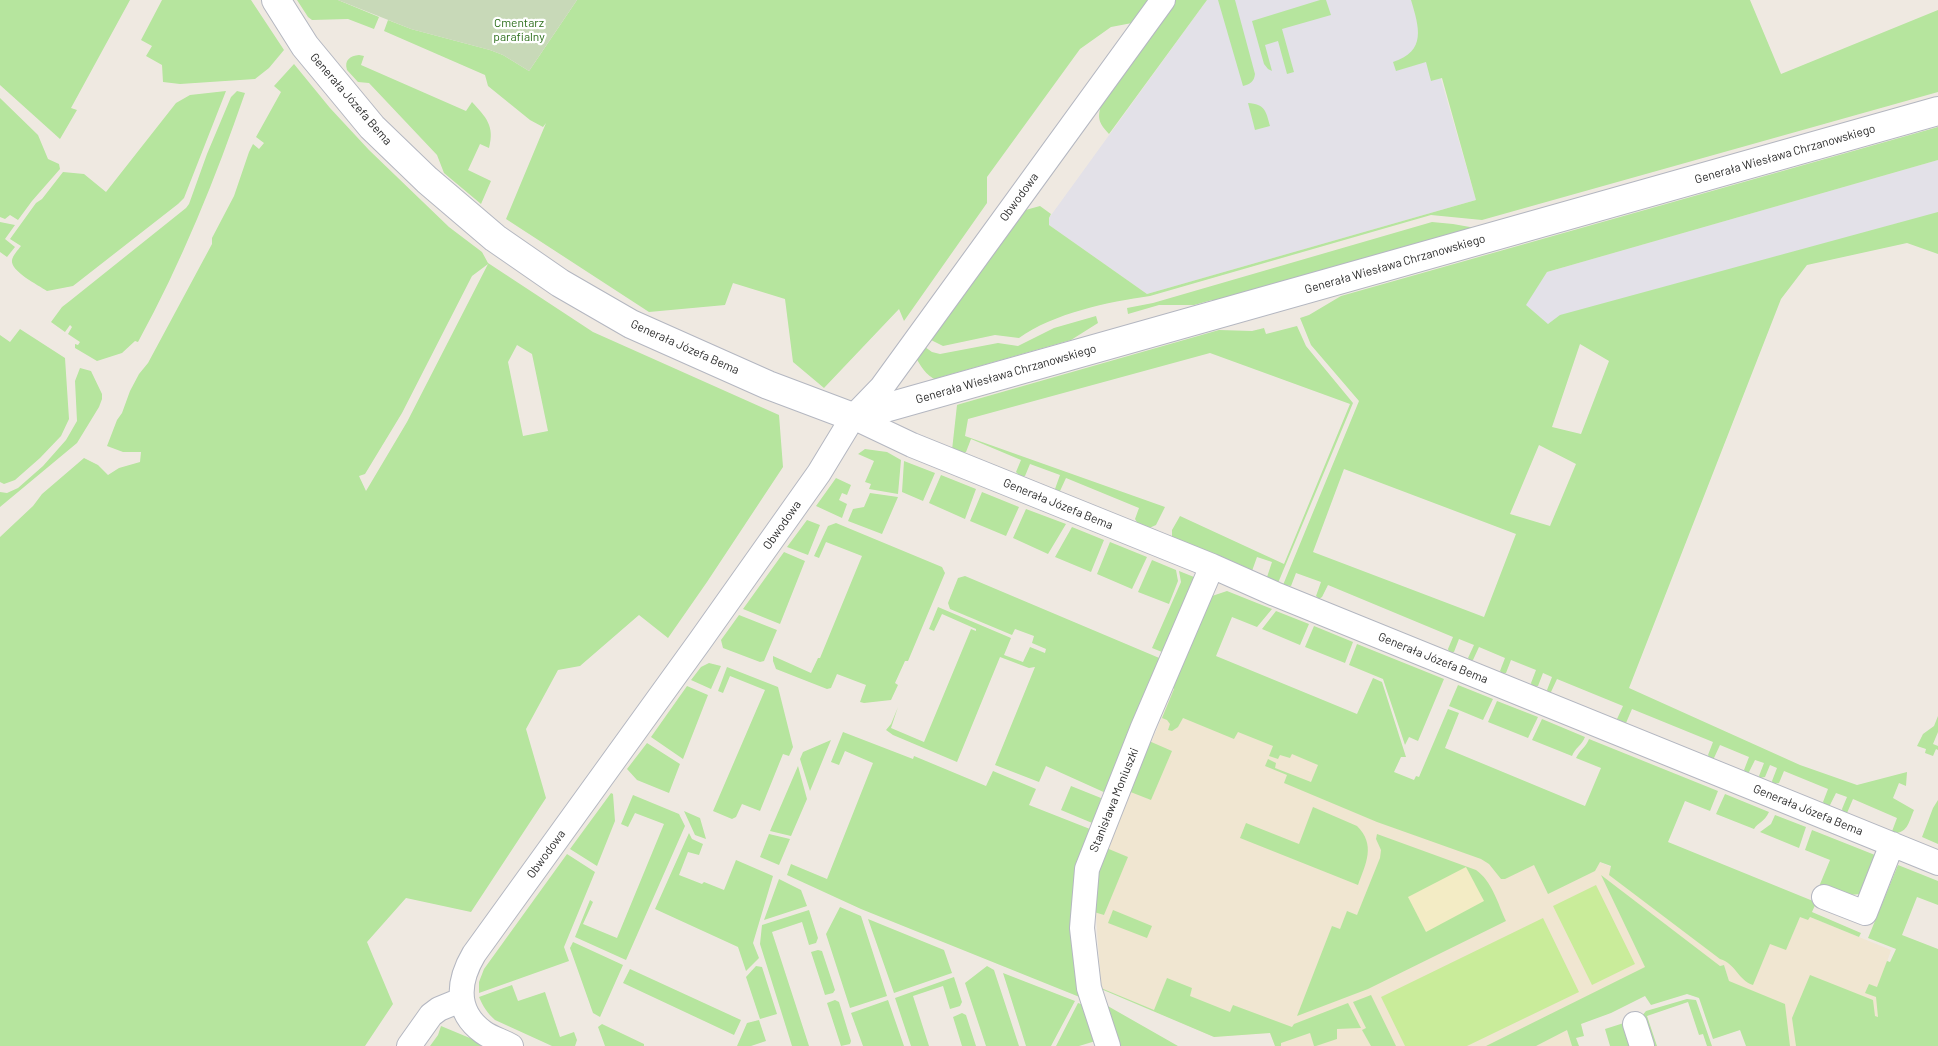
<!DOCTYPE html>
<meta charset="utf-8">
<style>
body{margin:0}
canvas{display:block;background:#efe9e1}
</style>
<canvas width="1938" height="1046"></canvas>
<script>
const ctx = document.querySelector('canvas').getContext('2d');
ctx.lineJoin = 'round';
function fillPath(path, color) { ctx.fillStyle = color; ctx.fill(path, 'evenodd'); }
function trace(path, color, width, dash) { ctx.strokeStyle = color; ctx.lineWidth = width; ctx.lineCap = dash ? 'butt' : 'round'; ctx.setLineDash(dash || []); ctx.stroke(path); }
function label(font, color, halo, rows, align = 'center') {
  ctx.font = font + ' Barlow,sans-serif'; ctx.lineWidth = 4.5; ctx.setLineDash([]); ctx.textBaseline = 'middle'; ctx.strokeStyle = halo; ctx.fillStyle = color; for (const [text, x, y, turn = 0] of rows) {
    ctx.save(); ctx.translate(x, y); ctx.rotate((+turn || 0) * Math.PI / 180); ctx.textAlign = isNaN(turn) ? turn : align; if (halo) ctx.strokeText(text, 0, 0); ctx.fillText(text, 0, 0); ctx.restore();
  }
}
const industrial = new Path2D(`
 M 1207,0 L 1418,0 L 1476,200 L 1147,294 L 1049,225 L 1049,218 Z
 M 1938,160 L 1938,244 L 1902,222 L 1548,324 L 1525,305 L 1547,272 Z`);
const education = new Path2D(`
 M 1174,688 L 1790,940 L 1800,917 L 1810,917 L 1891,950 L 1887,962 L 1938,981 L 1938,1046 L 1750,1046 L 1724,965 L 1680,974 L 1567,1031 L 1572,1046 L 1275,1046 L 1270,1033 L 1214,1037 L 1101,988 L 1095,900 L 1098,870 Z`);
const green = new Path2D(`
 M 0,0 L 130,0 L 71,108 L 77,110 L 60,139 L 0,85 Z
 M 162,0 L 251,0 L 284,50 L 269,68 L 255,79 L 180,84 L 163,82 L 162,65 L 146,56 L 152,46 L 141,40 Z
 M 297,0 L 338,0 L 379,17 L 374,29 L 348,19 L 312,20 L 308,17 Z
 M 577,0 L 1149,0 L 1132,23 L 1111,27 L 1080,49 L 987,177 L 987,203 L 904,321 L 899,309 L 824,388 L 793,362 L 785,299 L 733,283 L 725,305 L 649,312 L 506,219 L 546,123 L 543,127 L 530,120 L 488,86 L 485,75 L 384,31 L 388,20 L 411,29 L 490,50 L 503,55 L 529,71 Z
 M 1176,0 L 1207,0 L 1109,134 C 1098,122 1097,118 1102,102 Z
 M 1218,0 L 1235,0 L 1255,74 C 1254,82 1250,84 1243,86 Z
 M 1320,0 L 1326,0 L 1331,15 L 1282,29 L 1294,72 L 1287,74 L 1278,41 L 1265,45 L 1272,71 L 1268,69 L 1264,64 L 1252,21 Z
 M 1411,0 L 1750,0 L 1781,74 L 1938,10 L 1938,92 L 1482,220 L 1431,215 L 1150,296 C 1108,302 1054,313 1019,338 L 995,335 L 943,346 L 929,339 L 1022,211 L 1040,206 L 1051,214 L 1049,218 L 1049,225 L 1147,294 L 1476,200 L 1442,78 L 1431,81 L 1426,62 L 1396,71 L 1393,62 C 1427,51 1419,27 1411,0 Z
 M 359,55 L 364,56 L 361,65 L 466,111 L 472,102 C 486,117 495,126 489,148 L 480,144 L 468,170 L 491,181 L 481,204 L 444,173 L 437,155 L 369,83 L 358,82 L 347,70 C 344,60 350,56 359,55 Z
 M 294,64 L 330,108 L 369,150 L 449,227 L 482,252 L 488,263 L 593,332 L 779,415 L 783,467 L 707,582 L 668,638 L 639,615 L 580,666 L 558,670 L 526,729 L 546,798 L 471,912 L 406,898 L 367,942 L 393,1004 L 365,1046 L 0,1046 L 0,537 L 33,506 L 42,494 L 84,458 L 98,465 L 108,475 L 119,468 L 140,462 L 141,452 L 123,452 L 107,446 L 117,420 L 122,413 L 130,391 L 139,374 L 148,363 L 212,244 L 212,238 L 234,196 L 249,152 L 253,144 L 259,149 L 264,143 L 256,137 L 281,92 L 274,86 ZM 488,264 L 407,422 L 366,491 L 359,476 L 365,474 L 402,413 L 472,276 ZM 517,345 L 532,354 L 548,431 L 523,436 L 508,362 Z
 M 226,91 L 184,198 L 178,204 L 73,286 L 47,291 C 38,285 10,271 12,260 C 13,255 18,250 21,246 L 10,239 L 36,203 L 42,199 L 63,172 L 84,174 L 106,192 L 176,103 L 190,95 Z
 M 237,91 L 245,93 C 216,177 181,264 138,342 L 135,341 L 122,353 L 97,361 L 75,348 L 75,344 L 78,345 L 80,342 L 68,334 L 72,327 L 70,325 L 65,332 L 51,322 L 62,307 L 71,300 L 186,208 L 189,204 L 207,154 L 231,97 Z
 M 0,98 L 38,135 L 48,159 L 59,164 L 60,169 L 32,201 L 18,220 L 10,215 L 5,219 L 0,217 Z
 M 1248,103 C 1265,104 1266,111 1270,126 L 1255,130 Z
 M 1938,127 L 1938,160 L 1547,272 L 1526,305 L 1548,324 L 1560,315 L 1938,212 L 1938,254 L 1907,243 L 1807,265 L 1781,299 L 1629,688 L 1800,765 L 1857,785 L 1907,772 L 1906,786 L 1899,783 L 1893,798 L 1914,810 C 1908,824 1908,833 1891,834 L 1897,818 L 1853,799 L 1847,813 L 1843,812 L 1842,809 L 1847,797 L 1836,793 L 1830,805 L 1825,805 L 1823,802 L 1828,789 L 1784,771 L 1779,783 L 1773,784 L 1772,781 L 1777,768 L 1770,765 L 1765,777 L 1760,778 L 1759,776 L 1764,763 L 1755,760 L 1749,772 L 1746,773 L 1744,770 L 1749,757 L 1720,745 L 1714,758 L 1710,758 L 1708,755 L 1713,742 L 1632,709 L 1626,723 L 1617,719 L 1623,706 L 1557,679 L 1551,692 L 1548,692 L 1547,690 L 1552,677 L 1543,673 L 1538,686 L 1532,686 L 1531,683 L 1536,670 L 1511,660 L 1506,673 L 1502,673 L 1500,671 L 1505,658 L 1479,647 L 1473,660 L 1470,660 L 1468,658 L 1474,645 L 1459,639 L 1454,652 L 1449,652 L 1448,649 L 1453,637 L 1328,585 L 1322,597 L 1319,599 L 1316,596 L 1321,582 L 1296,573 L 1291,586 L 1283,585 L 1359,401 L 1311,345 L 1300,318 L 1309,315 L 1341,296 ZM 1580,344 L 1609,361 L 1581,434 L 1552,427 ZM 1539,445 L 1576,464 L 1550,526 L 1510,514 ZM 1344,469 L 1516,534 L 1484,617 L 1313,552 Z
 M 0,222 L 15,225 L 5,239 L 15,247 L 7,257 L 0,252 Z
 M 1432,222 L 1453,224 L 1481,229 L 1214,305 L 1212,300 L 1194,305 L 1159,305 L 1128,314 L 1127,308 L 1153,303 Z
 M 1096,316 L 1098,323 L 1071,340 L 941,377 L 942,382 C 928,378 923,370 916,358 L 925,347 L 932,352 L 940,354 L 998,343 L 1018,346 L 1054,328 Z
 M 1297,326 L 1306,346 L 1353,403 L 1278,583 L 1267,577 L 1272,562 L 1257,557 L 1252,571 L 1249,571 L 1172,539 L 1172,530 L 1180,516 L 1284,564 L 1350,404 L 1210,353 L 968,419 L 965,436 L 1165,507 L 1156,525 L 1147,529 L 1138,524 L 1135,519 L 1139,508 L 1066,478 L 1060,491 L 1056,491 L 1055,489 L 1060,475 L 1030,464 L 1025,476 L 1021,477 L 1016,472 L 1021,460 L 971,439 L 966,452 L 962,454 L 952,450 L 957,405 L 960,404 L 1219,330 L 1252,331 L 1264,328 L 1266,334 Z
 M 20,329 L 65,358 L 69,419 L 61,436 L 40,458 L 15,480 L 4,484 L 0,482 L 0,335 L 10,342 Z
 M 80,368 L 91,371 L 102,394 L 102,399 L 99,407 L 77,443 L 0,507 L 0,492 L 7,493 L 18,488 L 43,466 L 66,440 L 77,421 L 75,381 Z
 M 865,449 L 887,452 L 901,460 L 898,494 L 869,489 L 871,484 L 865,482 L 874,461 L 858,454 Z
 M 904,461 L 935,473 L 923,501 L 902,492 Z
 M 941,475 L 976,489 L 965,519 L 929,503 Z
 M 836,478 L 851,485 L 847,495 L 842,493 L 839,500 L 847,504 L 842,518 L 816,506 Z
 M 982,492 L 1019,507 L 1006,536 L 970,521 Z
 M 870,493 L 898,497 L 882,534 L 848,521 L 853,509 L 864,507 Z
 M 1026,509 L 1066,524 L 1048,554 L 1013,538 Z
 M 807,520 L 820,525 L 808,555 L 787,547 Z
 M 836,523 L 942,567 L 945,573 L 908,661 L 905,661 L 895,683 L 898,685 L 891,700 L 864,703 L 860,702 L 866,685 L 837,674 L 831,688 L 827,689 L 776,669 L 773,661 L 773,656 L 811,673 L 818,658 L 820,658 L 862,556 L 826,542 L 819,558 L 814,556 L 828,526 Z
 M 1072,527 L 1104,540 L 1091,572 L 1055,557 Z
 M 1110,542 L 1147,557 L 1132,589 L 1097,574 Z
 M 784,552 L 805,561 L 780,624 L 743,609 Z
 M 1152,560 L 1176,570 L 1178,581 L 1169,604 L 1138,592 Z
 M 1179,571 L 1194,577 L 1196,582 L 1167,654 L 1152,648 L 1181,582 Z
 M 965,576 L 1164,660 L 1108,794 L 1046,766 L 1039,782 L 995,765 L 1035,667 L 1029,668 L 1000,657 L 957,762 L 893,735 L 886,730 L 891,724 L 898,707 L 891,728 L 924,742 L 971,629 L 976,631 L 976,629 L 942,614 L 934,631 L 929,629 L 938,607 L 1011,638 L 1004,655 L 1023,662 L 1030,647 L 1045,653 L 1046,649 L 1032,643 L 1034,636 L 1015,629 L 1012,635 L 950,609 L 948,603 L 958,578 Z
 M 1227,591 L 1272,609 L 1257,627 L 1232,617 L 1216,656 L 1357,714 L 1373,678 L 1382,682 L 1406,757 L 1401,757 L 1394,772 L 1414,780 L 1416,776 L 1419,777 L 1448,709 L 1459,713 L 1445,748 L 1585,806 L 1601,768 L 1576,758 C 1580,750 1586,747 1589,739 L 1718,791 L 1710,811 L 1685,801 L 1668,842 L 1813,901 L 1830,860 L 1805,850 L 1812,830 L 1880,857 L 1861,894 L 1849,895 L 1824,885 L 1812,912 L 1861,933 L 1859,937 L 1810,917 L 1808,920 L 1800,917 L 1786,950 L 1770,944 L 1753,985 C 1738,980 1736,964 1720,959 L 1609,875 L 1611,866 L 1600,862 L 1595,871 L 1548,894 L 1534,865 L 1505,879 L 1501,879 L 1489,864 L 1481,859 L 1377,822 L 1284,783 L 1287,775 L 1265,766 L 1268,759 L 1276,763 L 1275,768 L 1311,782 L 1318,765 L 1292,754 L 1290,758 L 1280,755 L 1278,759 L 1269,756 L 1273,746 L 1238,732 L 1234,739 L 1183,718 L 1178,727 L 1172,731 L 1168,730 L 1170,724 L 1167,720 L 1162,718 L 1174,689 L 1173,688 L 1212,596 Z
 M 1276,611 L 1309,624 L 1300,645 L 1262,629 Z
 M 739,615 L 777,630 L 764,661 L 760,662 L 723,648 L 721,640 Z
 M 1314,626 L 1353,642 L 1345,663 L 1305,647 Z
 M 1357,644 L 1444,679 L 1418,741 L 1409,737 L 1405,745 L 1383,679 L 1349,665 Z
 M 709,663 L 721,666 L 711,689 L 691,680 L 701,667 Z
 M 727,667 L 778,687 L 793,747 L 789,756 L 783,754 L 760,811 L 742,804 L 736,817 L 732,819 L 713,811 L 765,690 L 730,676 L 723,693 L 718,691 Z
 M 1458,685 L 1493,699 L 1483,720 L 1449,706 Z
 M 687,686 L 708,695 L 683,759 L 651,737 Z
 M 1497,701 L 1538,717 L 1528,738 L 1488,722 Z
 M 1938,716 L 1938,732 L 1933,744 L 1938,746 L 1938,750 L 1936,749 L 1933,756 L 1925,753 L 1926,749 L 1917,746 L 1923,734 L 1934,726 Z
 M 1542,719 L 1585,737 C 1582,745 1575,748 1572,756 L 1532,740 Z
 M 843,732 L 913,759 L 914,756 L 986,786 L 993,771 L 1036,789 L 1029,805 L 1095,831 L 1087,1000 L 861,909 L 787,875 L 791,864 L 827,879 L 873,763 L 845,751 L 839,765 L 831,762 Z
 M 831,740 L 810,791 L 800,759 L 803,752 Z
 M 1149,741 L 1172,751 L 1151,800 L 1128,791 Z
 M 647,743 L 680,764 L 669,793 L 637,780 L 627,769 Z
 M 798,766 L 807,799 L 791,836 L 770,831 Z
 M 1071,786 L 1106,800 L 1097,825 L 1061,810 Z
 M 611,793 L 613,794 L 615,821 L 597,866 L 570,849 Z
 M 1725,794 L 1769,812 C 1764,823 1758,822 1754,829 L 1716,814 Z
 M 633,795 L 679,814 L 685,826 L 626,960 L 575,937 L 590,900 L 593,902 L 583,924 L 617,938 L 664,824 L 635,813 L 628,827 L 621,824 Z
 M 1938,800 L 1938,844 L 1922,837 L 1933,808 Z
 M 1313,807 L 1357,826 C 1376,845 1366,863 1358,885 L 1240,838 L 1246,823 L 1299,844 Z
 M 684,811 L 700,818 L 706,839 L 695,835 Z
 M 1775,815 L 1806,827 L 1799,848 L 1760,832 L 1771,824 Z
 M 689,833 L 692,839 L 703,844 L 699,855 L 688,852 L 679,875 L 702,884 L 704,882 L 724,890 L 736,860 L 773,876 L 753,943 L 759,958 L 746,971 L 738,947 L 655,909 Z
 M 769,834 L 790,839 L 779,865 L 760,857 Z
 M 1377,834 L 1476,870 C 1492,881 1498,904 1506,921 L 1368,989 L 1297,1016 L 1332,926 L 1340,929 L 1347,911 L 1357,915 L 1380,858 L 1381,850 L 1376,839 Z
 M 1104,847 L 1128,857 L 1104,915 L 1094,912 L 1094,880 Z
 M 567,854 L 595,872 L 564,947 L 569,961 L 479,993 L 479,982 L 484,969 Z
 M 1898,865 L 1938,881 L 1938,905 L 1917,897 L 1902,935 L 1938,949 L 1938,1046 L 1796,1046 L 1792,1018 L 1810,975 L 1873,1000 L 1875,1016 L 1878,1017 L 1876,997 L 1865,993 L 1869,984 L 1877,987 L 1887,961 L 1890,962 L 1896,949 L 1868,938 Z
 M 1601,875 L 1720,966 L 1724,965 L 1729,981 L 1785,1004 L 1790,1046 L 1746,1046 L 1740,1030 L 1713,1039 L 1699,998 L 1687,994 L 1651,1005 L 1645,996 L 1611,1013 L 1581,1024 L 1584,1036 L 1576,1038 L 1579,1046 L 1572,1046 L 1567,1030 L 1536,1046 L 1486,1046 L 1645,967 Z
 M 779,879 L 801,890 L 807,906 L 764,920 Z
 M 840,907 L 861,916 L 887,996 L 850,1008 L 826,934 Z
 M 809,910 L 818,938 L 816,943 L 809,945 L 802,922 L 772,932 L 809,1046 L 792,1046 L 760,944 L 762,925 Z
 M 1113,910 L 1152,926 L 1147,938 L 1108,923 Z
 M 868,919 L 944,950 L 952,973 L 894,993 Z
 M 573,942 L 623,965 L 600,1017 L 593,1013 L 570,948 Z
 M 818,950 L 822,951 L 835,990 L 833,993 L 825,995 L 811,952 Z
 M 756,966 L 762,967 L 777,1014 L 760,1019 L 746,977 Z
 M 987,966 L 994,970 L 1019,1046 L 986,1046 L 965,983 Z
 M 630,969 L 741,1020 L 734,1035 L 623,983 Z
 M 1003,973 L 1075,1001 L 1051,1046 L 1026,1046 Z
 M 954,977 L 962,1002 L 960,1006 L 950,1009 L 943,986 L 913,996 L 929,1046 L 911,1046 L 895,998 Z
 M 1167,978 L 1192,988 L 1190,996 L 1230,1012 L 1233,1005 L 1292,1027 L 1294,1024 L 1348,1003 L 1361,1028 L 1337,1029 L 1337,1039 L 1316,1046 L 1314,1046 L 1310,1033 L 1281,1043 L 1281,1046 L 1275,1046 L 1270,1033 L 1214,1037 L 1101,989 L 1101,988 L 1154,1010 Z
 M 512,985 L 518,1001 L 545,992 L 560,1037 L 574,1032 L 577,1040 L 575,1046 L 552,1046 L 495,1020 C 487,1013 483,1006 479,997 Z
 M 1371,995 L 1396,1046 L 1371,1046 L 1362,1030 L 1366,1028 L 1353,1002 Z
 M 1687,999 L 1696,1000 L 1712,1046 L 1707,1046 L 1703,1034 L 1699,1035 L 1688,1002 L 1647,1016 L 1657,1046 L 1648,1046 L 1641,1017 L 1646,1011 Z
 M 835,1000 L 839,1002 L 851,1041 L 850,1044 L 841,1046 L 827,1003 Z
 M 888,1000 L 904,1046 L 863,1046 L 851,1013 Z
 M 1099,1001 L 1178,1046 L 1114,1046 Z
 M 1078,1003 L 1089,1007 L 1099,1040 L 1079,1046 L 1056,1046 Z
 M 962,1013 L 966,1015 L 976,1046 L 962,1046 L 953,1017 Z
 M 759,1020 L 766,1041 L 751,1046 L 737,1046 L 747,1023 Z
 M 1627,1022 L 1634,1046 L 1610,1046 L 1605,1029 Z
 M 602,1024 L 644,1044 L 644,1046 L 605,1046 L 598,1027 Z
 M 441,1026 L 489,1046 L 430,1046 L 438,1035 Z`);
const sand = new Path2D(`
 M 1466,867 L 1484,901 L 1426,932 L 1408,897 Z`);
const cemetery = new Path2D(`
 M 338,0 L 577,0 L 529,71 L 503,55 L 490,50 L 411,29 Z`);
const pitch = new Path2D(`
 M 1596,885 L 1635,964 L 1592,985 L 1553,906 Z
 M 1543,918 L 1579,992 L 1467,1046 L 1405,1046 L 1381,997 Z`);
const street = new Path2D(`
 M 853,417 L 912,445 L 1212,566 L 1275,594 L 1938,863
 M 1824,897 L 1865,913 L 1892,844
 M 1635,1024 L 1642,1046
 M 409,1046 L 431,1015 L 439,1009 L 461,1000
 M 511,1046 C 502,1041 491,1038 483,1032 C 454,1011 458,981 474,954 L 700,641 L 819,473 L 853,417 L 882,387 L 1163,0
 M 1108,1046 L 1089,988 L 1082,928 L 1087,869 L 1143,727 L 1212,566`);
const secondary = new Path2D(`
 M 276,0 L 305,46 L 372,127 L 427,180 L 495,238 L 560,283 L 631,324 L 768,385 L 853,417 L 1938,111`);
const parkNames = [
 ["Cmentarz",519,23],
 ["parafialny",519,37]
];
const streetNames = [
 ["Generała Józefa Bema",351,99,49],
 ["Generała Wiesława Chrzanowskiego",1785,154,-16],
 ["Obwodowa",1019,197,-54],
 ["Generała Wiesława Chrzanowskiego",1395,264,-16],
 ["Generała Józefa Bema",685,347,24],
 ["Generała Wiesława Chrzanowskiego",1006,374,-16],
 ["Generała Józefa Bema",1058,504,22],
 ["Obwodowa",782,525,-55],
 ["Generała Józefa Bema",1433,658,22],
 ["Stanisława Moniuszki",1114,800,-68],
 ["Generała Józefa Bema",1808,810,22],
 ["Obwodowa",546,854,-54]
];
fillPath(industrial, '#e3e1e8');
fillPath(education, '#f0e6d1');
fillPath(green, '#b6e59e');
fillPath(sand, '#f3ecc5');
fillPath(cemetery, '#c8d9b8');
fillPath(pitch, '#c9ec9a');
trace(street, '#b4b7c1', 26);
trace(secondary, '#b4b7c1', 30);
trace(street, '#fff', 24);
trace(secondary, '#fff', 28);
label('12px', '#2c6e1b', '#fff', parkNames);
label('12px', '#2e2e2e', '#fff', streetNames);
</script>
